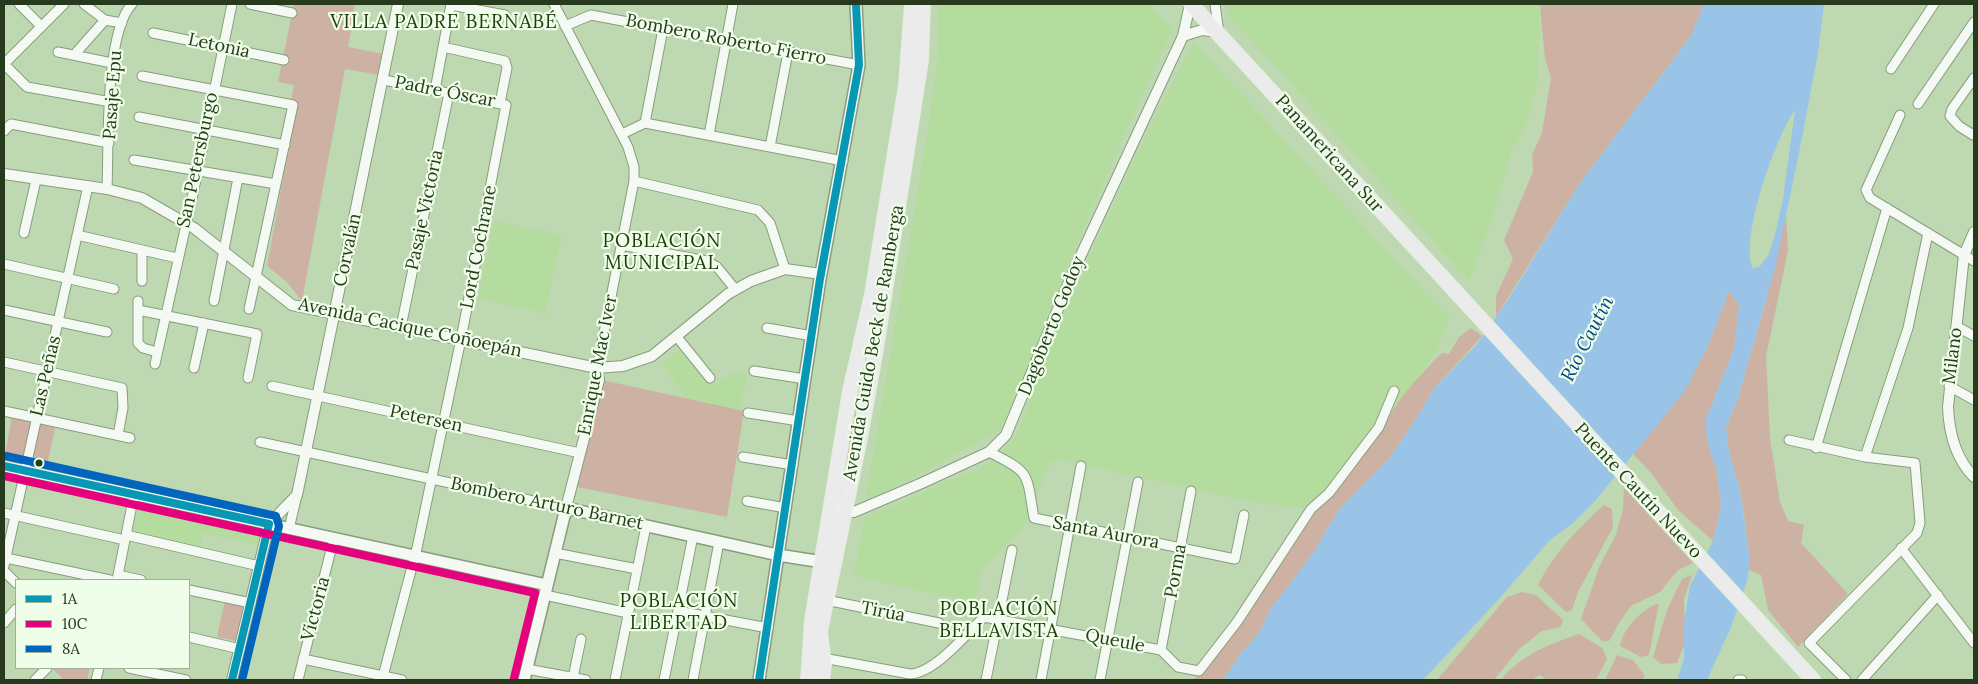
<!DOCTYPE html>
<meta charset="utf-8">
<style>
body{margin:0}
#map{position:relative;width:1978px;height:684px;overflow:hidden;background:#bed8b1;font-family:Lora,serif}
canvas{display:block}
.frame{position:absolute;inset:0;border:5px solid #273a1e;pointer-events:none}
.legend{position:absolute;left:15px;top:579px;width:175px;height:90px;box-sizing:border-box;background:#effee8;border:1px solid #9fb097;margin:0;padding:6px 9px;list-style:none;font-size:15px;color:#273a1e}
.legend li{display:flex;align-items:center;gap:10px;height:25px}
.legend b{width:25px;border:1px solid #9fb097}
</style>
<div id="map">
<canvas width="1978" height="684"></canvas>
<div class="frame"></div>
<ul class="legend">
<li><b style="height:6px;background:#0698b4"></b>1A</li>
<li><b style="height:6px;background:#e5007d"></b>10C</li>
<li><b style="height:6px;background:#0065bd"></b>8A</li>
</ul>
</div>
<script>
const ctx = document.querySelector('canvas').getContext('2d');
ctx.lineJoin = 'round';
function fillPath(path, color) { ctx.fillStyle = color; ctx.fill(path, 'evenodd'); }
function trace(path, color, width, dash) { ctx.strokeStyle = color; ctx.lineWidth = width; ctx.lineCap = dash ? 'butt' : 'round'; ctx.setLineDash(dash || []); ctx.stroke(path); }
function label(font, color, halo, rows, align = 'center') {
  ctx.font = font + ' Lora,serif'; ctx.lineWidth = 4.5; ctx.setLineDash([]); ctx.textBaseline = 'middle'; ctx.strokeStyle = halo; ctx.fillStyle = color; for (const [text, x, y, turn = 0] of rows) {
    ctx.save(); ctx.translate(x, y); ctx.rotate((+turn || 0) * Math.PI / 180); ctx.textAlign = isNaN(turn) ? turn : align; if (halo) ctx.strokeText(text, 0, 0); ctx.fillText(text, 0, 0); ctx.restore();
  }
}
const built = new Path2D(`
 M 939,4 L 1148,4 L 1173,28 L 1083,229 L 1006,422 L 992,435 L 875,497 L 866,496 L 925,149 L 938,56 Z
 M 1225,4 L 1540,4 L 1537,84 L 1529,115 L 1521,135 L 1512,148 L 1495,209 L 1469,281 L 1226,12 Z
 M 1193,42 L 1449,318 L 1437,351 L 1415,383 L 1311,509 L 1251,502 L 1066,461 L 1051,461 L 1023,527 L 984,568 L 982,569 L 974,602 L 854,576 L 864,518 L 986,465 L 1001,453 L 1017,434 L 1060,323 L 1137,154 Z
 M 494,221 L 562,235 L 545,313 L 478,299 Z
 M 682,348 L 712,387 L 733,373 L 747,373 L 740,410 L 687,398 L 662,364 Z
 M 140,501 L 263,526 L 259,545 L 203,533 L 200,548 L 133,534 Z`);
const green = new Path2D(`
 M 294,4 L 355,4 L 348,47 L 384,54 L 380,75 L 345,69 L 302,301 L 287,282 L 267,266 L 297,102 L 291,100 L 294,85 L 278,82 Z
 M 1540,4 L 1704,4 L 1691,36 L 1580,183 L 1496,317 L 1496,296 L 1513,259 L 1504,240 L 1533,172 L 1532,155 L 1542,133 L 1551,77 L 1545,59 Z
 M 1786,214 L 1788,251 L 1766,356 L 1770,438 L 1780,502 L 1788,521 L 1804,525 L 1801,543 L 1848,594 L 1798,647 L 1768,610 L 1761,575 L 1749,570 L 1750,561 L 1744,515 L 1740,490 L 1729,452 L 1726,428 L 1738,398 L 1767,297 Z
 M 1729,291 L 1739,304 L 1735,346 L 1706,419 L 1706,433 L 1710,451 L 1717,470 L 1721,507 L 1713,541 L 1678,510 L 1652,474 L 1633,454 L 1667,411 L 1707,348 Z
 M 1471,328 L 1482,336 L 1434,389 L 1418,416 L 1388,460 L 1338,511 L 1313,553 L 1270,610 L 1260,632 L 1241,653 L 1223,680 L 1194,680 L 1210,662 L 1291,550 L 1314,511 L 1382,429 C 1396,401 1419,375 1442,353 L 1449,354 L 1459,337 Z
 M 602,380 L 744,411 L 727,517 L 577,487 Z
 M 855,413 L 858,416 L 851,457 L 845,468 L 841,505 L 837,504 Z
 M 12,415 L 33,419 L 23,466 L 4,462 Z
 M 37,420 L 56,424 L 46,471 L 27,467 Z
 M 1624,488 L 1693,563 L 1678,570 L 1660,592 L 1631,606 L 1619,623 L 1609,641 L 1602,641 L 1581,619 L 1600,565 L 1616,535 L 1623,509 Z
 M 1604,505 L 1612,509 L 1613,527 L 1578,592 L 1572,610 L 1566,612 L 1538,585 C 1554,553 1577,529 1604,505 Z
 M 1692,575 L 1684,599 L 1685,643 L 1677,663 L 1661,664 L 1653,657 L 1667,610 L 1682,579 Z
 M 1522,592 L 1536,595 L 1563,620 L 1561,627 L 1542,631 L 1519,649 L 1494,680 L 1437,680 L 1507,597 Z
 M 225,600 L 244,604 L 236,641 L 217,637 Z
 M 1659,603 L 1649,655 L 1641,657 L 1620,646 C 1624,627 1641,610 1659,603 Z
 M 1579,634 L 1602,648 L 1607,659 L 1596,680 L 1546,680 L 1540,675 L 1531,680 L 1501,680 C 1522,654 1548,645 1579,634 Z
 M 1617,655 L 1633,660 L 1645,676 L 1642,680 L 1605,680 Z
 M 52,668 L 90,668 L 87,680 L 61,680 L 62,678 Z`);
const water = new Path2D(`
 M 1704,4 L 1824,4 L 1818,53 L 1801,143 L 1775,268 L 1738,398 L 1726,428 L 1729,452 L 1740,490 L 1750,561 L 1747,581 L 1731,627 L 1707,680 L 1677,680 L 1684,659 L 1684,621 L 1690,586 L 1713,541 L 1721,507 L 1717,470 L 1710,451 L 1706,433 L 1706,419 L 1735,346 L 1739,304 L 1729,291 L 1707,348 L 1685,391 L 1595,501 L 1573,523 L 1549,541 L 1499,599 L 1423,680 L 1223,680 L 1241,653 L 1260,632 L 1270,610 L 1313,553 L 1338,511 L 1388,460 L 1418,416 L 1434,389 L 1477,344 L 1506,303 L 1580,183 L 1691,36 ZM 1795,110 L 1783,199 L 1775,235 L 1769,254 L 1760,266 L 1753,269 C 1739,238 1776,137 1795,110 Z`);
const minor = new Path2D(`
 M 19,4 L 41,26
 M 84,4 L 105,20 L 122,23
 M 250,4 L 292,13
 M 554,4 L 628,147 L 634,167 L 634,181 L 597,368
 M 1215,4 L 1219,33
 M 451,5 L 505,15
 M 565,26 L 591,15 L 596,16 L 859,65
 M 153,33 L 284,60
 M 443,47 L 505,61 L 507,68 L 500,103
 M 58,52 L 112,63
 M 74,55 L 105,20
 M 4,64 L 27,87 L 111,102
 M 4,64 L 64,4
 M 1891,69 L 1934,4
 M 142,76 L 293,105 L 249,309
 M 1974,78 L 1952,109 L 1950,116 L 1959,126 L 1973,135 L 1974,133
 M 435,90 L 451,4
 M 1918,104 L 1974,22
 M 1900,115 L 1866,190 L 1870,198 L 1974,261
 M 139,117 L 285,145
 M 645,123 L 663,29
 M 4,131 L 11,124 L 109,143
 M 622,134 L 645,123 L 843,161
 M 709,135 L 733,4
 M 770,147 L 788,52
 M 134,160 L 276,184
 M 634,181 L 758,210 L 770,223 L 785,269
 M 107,189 C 109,147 104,34 132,4
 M 24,233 L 36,180
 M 77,235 L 177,258
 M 621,245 L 707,261 L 717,267 L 735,289
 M 4,264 L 114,289
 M 142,281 L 142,250
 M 138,301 L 138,343 L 143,348 L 157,352
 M 214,301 L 238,178
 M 4,310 L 107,332
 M 138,310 L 257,334 L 248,378
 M 1956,326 L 1974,336
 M 401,327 L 449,93
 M 767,328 L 812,336
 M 677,337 L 710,378
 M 4,362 L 122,388 L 123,408 L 118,435
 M 155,364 L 198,171 L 232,4
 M 194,368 L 204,323
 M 754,371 L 805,379
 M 272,386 L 580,453
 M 1949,386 L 1974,400
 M 4,411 L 130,438
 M 748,413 L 799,421
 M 1789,440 L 1865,457 L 1915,463 L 1920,523 L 1917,533 L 1809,643 L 1846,680
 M 260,442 L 566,508
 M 1816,448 L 1887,208
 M 989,452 C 1032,473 1026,473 1034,518 L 1235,559 L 1244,515
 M 743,457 L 793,465
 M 1865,457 L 1908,328 L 1928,233
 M 747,501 L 786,508
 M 4,513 L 125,540
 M 289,529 L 297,495
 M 126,535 L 259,566
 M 1901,548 L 1974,643
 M 555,553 L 637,569
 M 6,558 L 110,580
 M 4,566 L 88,186
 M 4,571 L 16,583
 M 118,575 L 141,580
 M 117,580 L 134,495
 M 189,590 L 251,603
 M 545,595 L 628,613
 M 826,600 L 939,623
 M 678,611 L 768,628
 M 4,623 L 16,609
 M 189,637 L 240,649
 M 1161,650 L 1178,667 L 1199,671 L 1237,622 L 1311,509 L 1329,493 L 1379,427 L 1394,391
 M 1161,650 L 1191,491
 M 823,658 L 910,674 C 935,673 966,634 984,617 L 1161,650
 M 303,659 L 402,680
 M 129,668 L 186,680
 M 527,669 L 586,680
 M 573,678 L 581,639
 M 35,680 L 47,668
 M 96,680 L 99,668
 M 298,680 L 334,538
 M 382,680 L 417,548 L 461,339 L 506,105 L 384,80
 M 615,680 L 646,526
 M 664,680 L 693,536
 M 693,680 L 719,542
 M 986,680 L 1012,550
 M 1041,680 L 1081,466
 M 1100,680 L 1138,482
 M 1738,680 L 1742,680
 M 1862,680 L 1938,595`);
const tertiary = new Path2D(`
 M 1183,36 L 1202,30 L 1218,32
 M 4,174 L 107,189 L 142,198 L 194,228 L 292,305 L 597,368 L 623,366 L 652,356 L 728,294 L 751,281 L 785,269 L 821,274
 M 1974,232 L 1964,255 L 1948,407 C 1949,432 1956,459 1974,477
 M 566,508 L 599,380 L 597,368
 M 830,516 L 837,509 L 854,512 L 922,483 L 989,452 L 1006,435 L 1074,270 L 1183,36 L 1190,4
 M 232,680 L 269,524 L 297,495 L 398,4`);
const secondary = new Path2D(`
 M 4,466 L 547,585
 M 524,680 L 566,508 L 778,555 L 829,563
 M 759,680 L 820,279 L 859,65 L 856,4`);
const primary = new Path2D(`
 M 1191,4 L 1813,680
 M 808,680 L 812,620 L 850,391 L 872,294 L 906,85 L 912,4
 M 822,680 L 824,665 L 820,631 L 859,443 L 876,349 L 921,60 L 923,4`);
const bus1 = new Path2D(`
 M 4,466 L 269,524 L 232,680
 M 759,680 L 820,279 L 859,65 L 856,4`);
const bus2 = new Path2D(`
 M 4,476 L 535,593 L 514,678`);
const bus3 = new Path2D(`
 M 6,456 L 276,516 L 279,526 L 242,680`);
const markers = [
 [39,463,4.5,"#273a1e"]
];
const streetNames = [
 ["Bombero Roberto Fierro",726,40,11],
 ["Letonia",219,46,12],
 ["Padre Óscar",445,92,11],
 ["Pasaje Epu",113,95,-86],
 ["Panamericana Sur",1329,154,48],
 ["San Petersburgo",198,160,-78],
 ["Pasaje Victoria",425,210,-78],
 ["Lord Cochrane",479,247,-79],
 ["Corvalán",348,250,-78],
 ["Dagoberto Godoy",1052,326,-68],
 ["Avenida Cacique Coñoepán",410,328,12],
 ["Avenida Guido Beck de Ramberga",874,343,-80],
 ["Milano",1953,356,-83],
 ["Enrique Mac Iver",598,365,-79],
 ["Las Peñas",46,376,-77],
 ["Petersen",426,419,12],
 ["Puente Cautín Nuevo",1638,491,47],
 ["Bombero Arturo Barnet",547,504,12],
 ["Santa Aurora",1106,533,11],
 ["Porma",1176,571,-80],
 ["Victoria",316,609,-75],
 ["Tirúa",883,612,11],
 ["Queule",1115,641,11]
];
const neighbourhoodNames = [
 ["VILLA PADRE BERNABÉ",444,23],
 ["POBLACIÓN",662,242],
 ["MUNICIPAL",662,264],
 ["POBLACIÓN",679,602],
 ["LIBERTAD",679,624],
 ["POBLACIÓN",999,610],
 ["BELLAVISTA",999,632]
];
const waterNames = [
 ["Río Cautín",1588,339,-63]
];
fillPath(built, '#b4dc9f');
fillPath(green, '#cdb2a3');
fillPath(water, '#9ac4e7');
trace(minor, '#889d7e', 11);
trace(tertiary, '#889d7e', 12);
trace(secondary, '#889d7e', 14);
trace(primary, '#e2eddc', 16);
trace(minor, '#f5f9f3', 9);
trace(tertiary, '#f5f9f3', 10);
trace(secondary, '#f5f9f3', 11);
trace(primary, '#ebebeb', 14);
trace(bus1, '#0698b4', 8);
trace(bus2, '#e5007d', 8);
trace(bus3, '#0065bd', 8);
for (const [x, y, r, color] of markers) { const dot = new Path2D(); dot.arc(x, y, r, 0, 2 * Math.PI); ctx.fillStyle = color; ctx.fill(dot); trace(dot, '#effee8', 2); }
label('18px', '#273a1e', '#effee8', streetNames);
ctx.letterSpacing = '1px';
label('19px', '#1d3c08', '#effee8', neighbourhoodNames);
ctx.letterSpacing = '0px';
label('italic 19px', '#00448b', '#effee8', waterNames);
</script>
